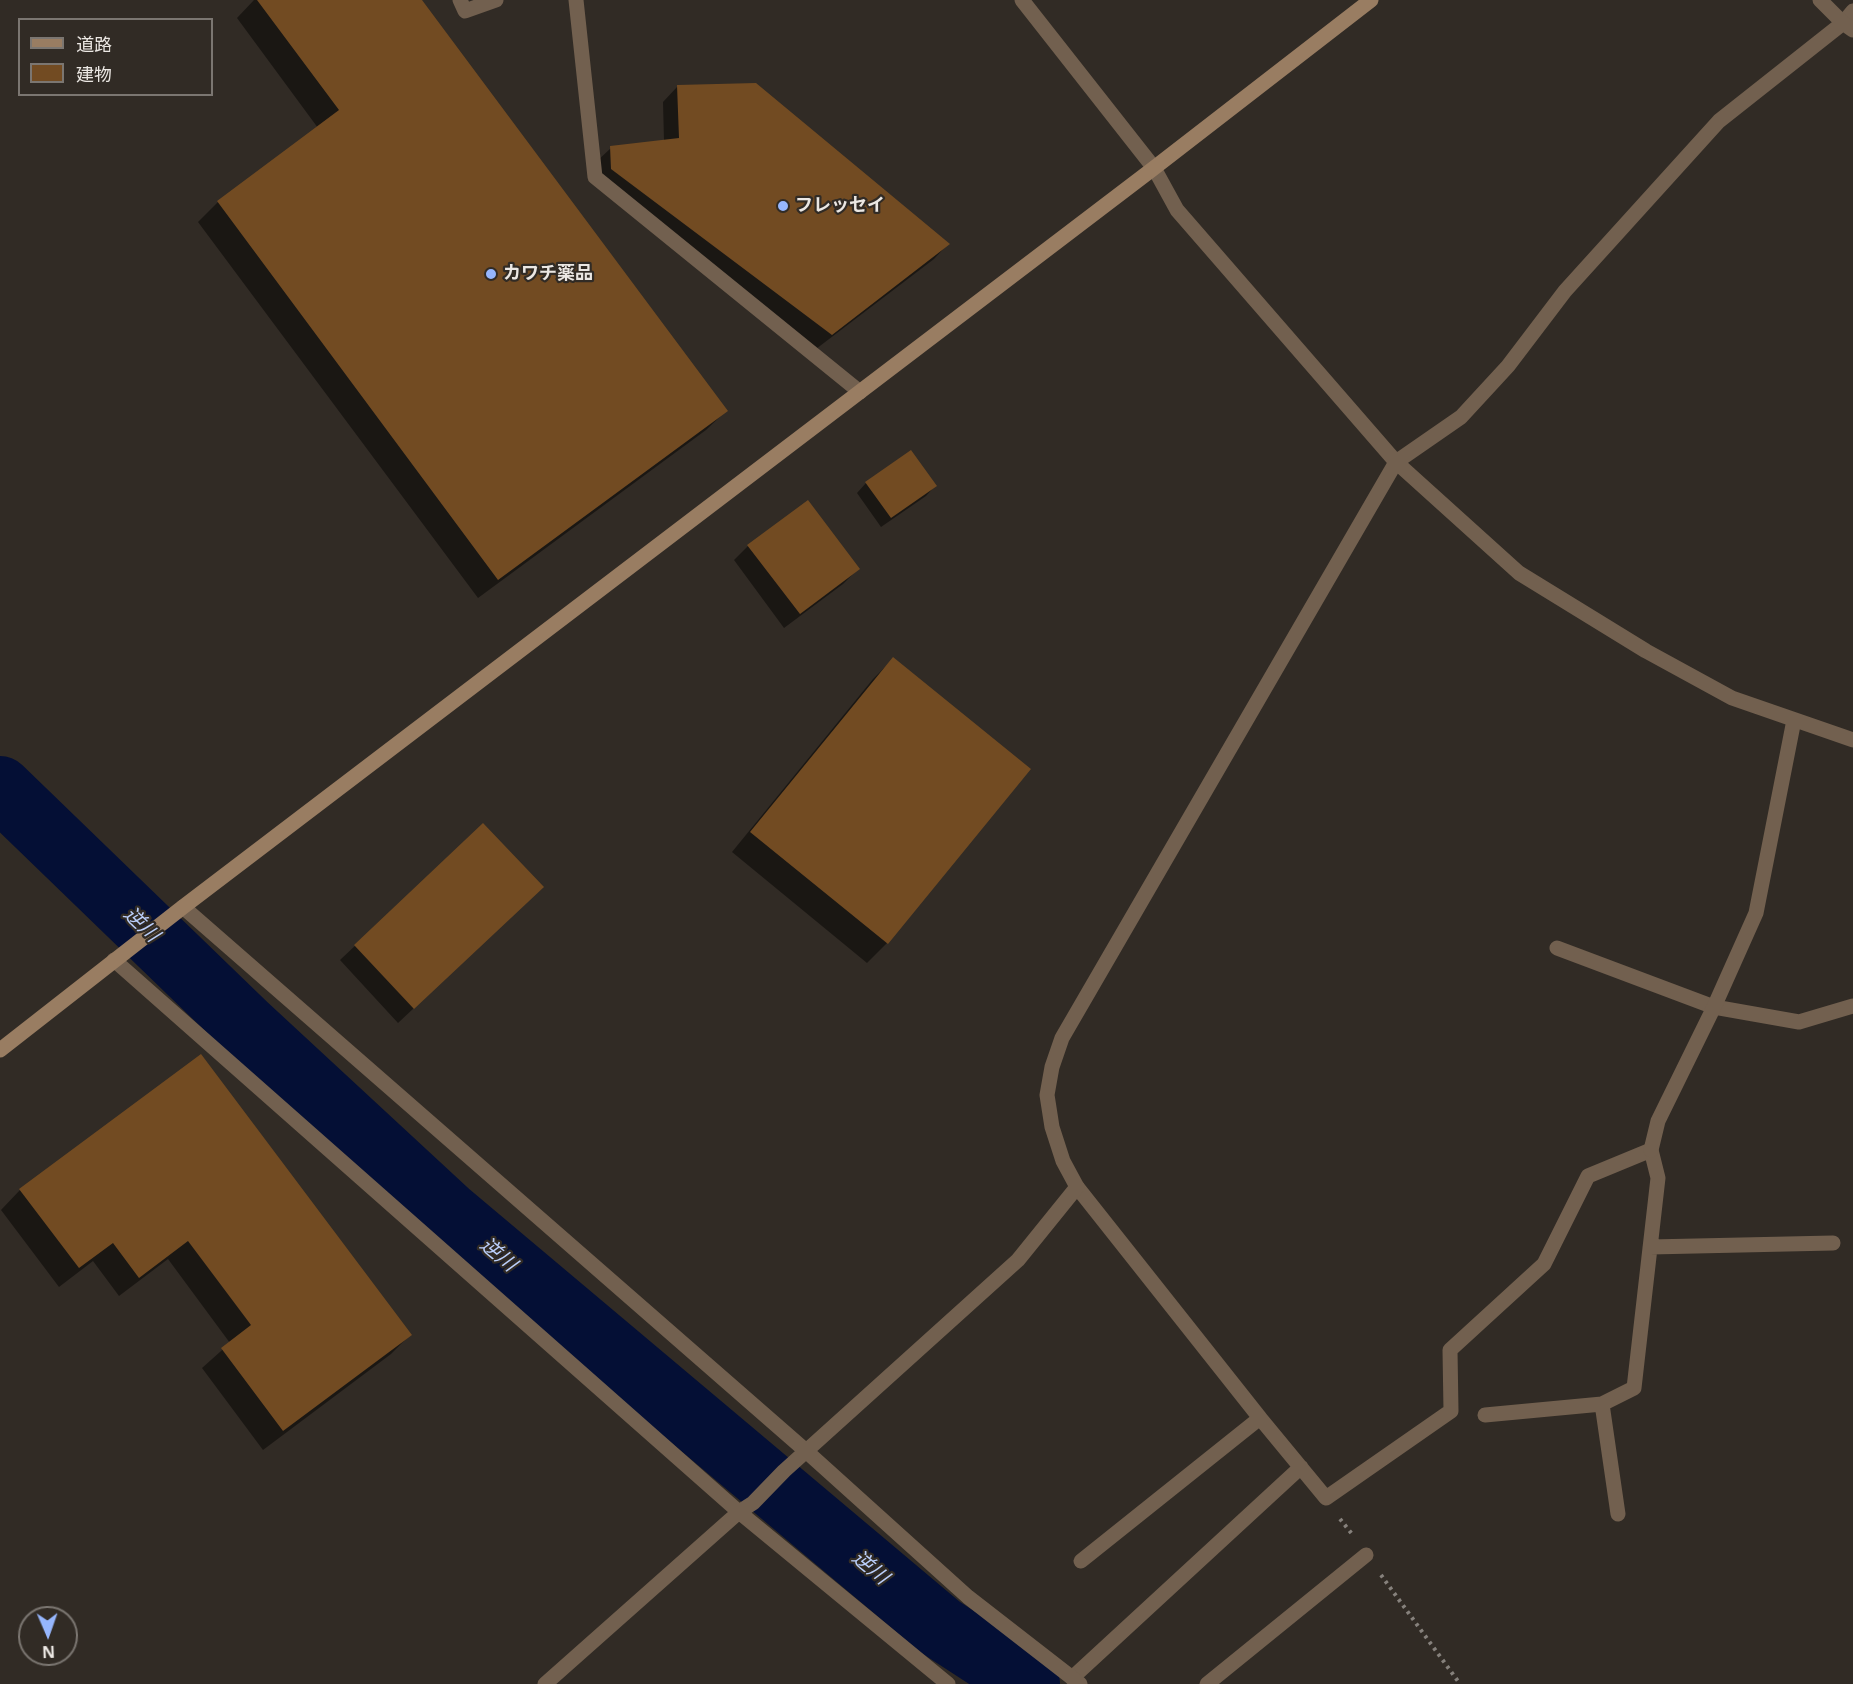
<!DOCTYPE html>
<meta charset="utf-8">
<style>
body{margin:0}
#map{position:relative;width:1853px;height:1684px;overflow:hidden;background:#312b25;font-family:"Open Sans","Noto Sans JP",sans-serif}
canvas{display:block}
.legend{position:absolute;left:18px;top:18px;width:195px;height:78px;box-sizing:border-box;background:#312b25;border:2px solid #7b7671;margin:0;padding:8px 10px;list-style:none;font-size:18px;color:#ebe7e3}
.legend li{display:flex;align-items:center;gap:12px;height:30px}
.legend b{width:30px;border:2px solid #7b7671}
.north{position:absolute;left:18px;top:1606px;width:60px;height:60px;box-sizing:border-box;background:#312b25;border:2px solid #7b7671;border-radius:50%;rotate:178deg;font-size:16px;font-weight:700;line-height:24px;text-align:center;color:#ebe7e3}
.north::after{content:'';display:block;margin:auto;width:21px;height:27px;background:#96b6fd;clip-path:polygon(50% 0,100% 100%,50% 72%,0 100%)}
</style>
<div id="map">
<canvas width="1853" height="1684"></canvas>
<ul class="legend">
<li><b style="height:8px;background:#997d62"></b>道路</li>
<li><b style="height:16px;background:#724b22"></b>建物</li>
</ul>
<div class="north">N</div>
</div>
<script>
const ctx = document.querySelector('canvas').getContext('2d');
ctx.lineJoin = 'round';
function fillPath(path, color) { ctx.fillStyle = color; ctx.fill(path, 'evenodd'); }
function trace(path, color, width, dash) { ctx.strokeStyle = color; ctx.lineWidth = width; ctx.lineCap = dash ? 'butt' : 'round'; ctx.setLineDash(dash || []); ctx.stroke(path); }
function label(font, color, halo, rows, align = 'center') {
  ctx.font = font + ' "Open Sans","Noto Sans JP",sans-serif'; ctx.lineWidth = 4.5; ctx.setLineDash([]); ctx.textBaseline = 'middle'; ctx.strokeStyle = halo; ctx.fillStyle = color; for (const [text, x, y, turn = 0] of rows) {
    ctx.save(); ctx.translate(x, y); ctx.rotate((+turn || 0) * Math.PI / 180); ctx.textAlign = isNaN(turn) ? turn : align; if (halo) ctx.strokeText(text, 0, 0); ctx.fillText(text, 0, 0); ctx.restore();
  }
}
const shadow = new Path2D(`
 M 254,0 L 420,0 L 726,411 L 706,430 L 478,598 L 198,222 L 218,202 L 318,128 L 237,18 Z
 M 677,87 L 948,244 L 934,259 L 816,349 L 597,184 L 596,162 L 611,148 L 664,141 L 663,102 Z
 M 866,483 L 935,486 L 926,496 L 881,527 L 857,493 Z
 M 748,546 L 858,569 L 843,584 L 784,628 L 734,560 Z
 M 893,659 L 1029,769 L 887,943 L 867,963 L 732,852 L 873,679 Z
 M 483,825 L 527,902 L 398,1023 L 340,960 Z
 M 200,1056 L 410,1335 L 391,1354 L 263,1450 L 202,1368 L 230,1343 L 168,1259 L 119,1296 L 93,1261 L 59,1287 L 1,1210 L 20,1190 Z`);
const river = new Path2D(`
 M 0,788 L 245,1025 L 448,1213 L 940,1627 L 1028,1684`);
const building = new Path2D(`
 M 257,0 L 422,0 L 728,411 L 498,580 L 217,201 L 339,110 Z
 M 756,83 L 950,244 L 832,335 L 611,169 L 610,146 L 679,138 L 677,85 Z
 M 911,450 L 937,486 L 891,518 L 865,482 Z
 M 808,500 L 860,569 L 800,614 L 747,545 Z
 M 893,657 L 1031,769 L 888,944 L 750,832 Z
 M 483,823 L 544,887 L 414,1009 L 354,945 Z
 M 201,1054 L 412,1335 L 283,1431 L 221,1348 L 251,1325 L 188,1241 L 139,1278 L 113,1243 L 79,1268 L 19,1189 Z`);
const path = new Path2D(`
 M 1340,1519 L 1352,1534
 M 1381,1575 L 1460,1684`);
const lane = new Path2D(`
 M 460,0 L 465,11 L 496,0
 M 576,0 L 595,177 L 860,392
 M 1843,23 L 1853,11
 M 1557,948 L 1714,1007 L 1799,1022 L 1853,1006
 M 1077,1187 L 1260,1418 L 1081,1561
 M 1650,1247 L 1833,1243
 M 1485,1415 L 1602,1404 L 1618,1514
 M 1260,1418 L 1326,1498 L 1451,1411 L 1450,1350 L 1544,1264 L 1588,1176 L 1651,1150 L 1658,1178 L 1634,1388 L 1602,1404
 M 1072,1678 L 1301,1467
 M 1207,1684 L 1366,1555`);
const street = new Path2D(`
 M 1022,0 L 1154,168 L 1177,210 L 1396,462 L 1519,573 L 1646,651 L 1732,698 L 1853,740
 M 1820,0 L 1843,23 L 1853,30
 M 183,907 L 806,1451 L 968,1597 L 1080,1684
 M 114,960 L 739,1512 L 948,1684
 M 1651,1150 L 1658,1121 L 1714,1007 L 1756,913 L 1794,720
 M 545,1684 L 739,1512 L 753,1503 L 784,1471 L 1018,1260 L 1077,1187 L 1063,1161 L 1052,1127 L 1047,1095 L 1052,1067 L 1062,1038 L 1396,462 L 1461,417 L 1508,366 L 1565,291 L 1719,121 L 1843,23`);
const secondary = new Path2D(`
 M 0,1050 L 183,907 L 1154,168 L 1371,0`);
const markers = [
 [783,206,6,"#96b6fd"],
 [491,274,6,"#96b6fd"]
];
const poiNames = [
 ["フレッセイ",795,206],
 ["カワチ薬品",503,274]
];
const waterNames = [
 ["逆川",141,925,44],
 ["逆川",498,1255,40],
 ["逆川",870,1568,40]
];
fillPath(shadow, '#0007');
trace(river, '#040f35', 64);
fillPath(building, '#724b22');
trace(path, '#86817c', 4, [3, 4.5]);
trace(lane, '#72604f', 15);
trace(street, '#72604f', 15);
trace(secondary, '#997d62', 15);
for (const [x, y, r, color] of markers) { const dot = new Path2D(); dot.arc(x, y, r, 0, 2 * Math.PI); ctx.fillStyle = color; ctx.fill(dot); trace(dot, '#312b25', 2); }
label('bold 18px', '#ebe7e3', '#312b25', poiNames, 'left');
label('italic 20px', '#bbcffb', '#312b25', waterNames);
</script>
